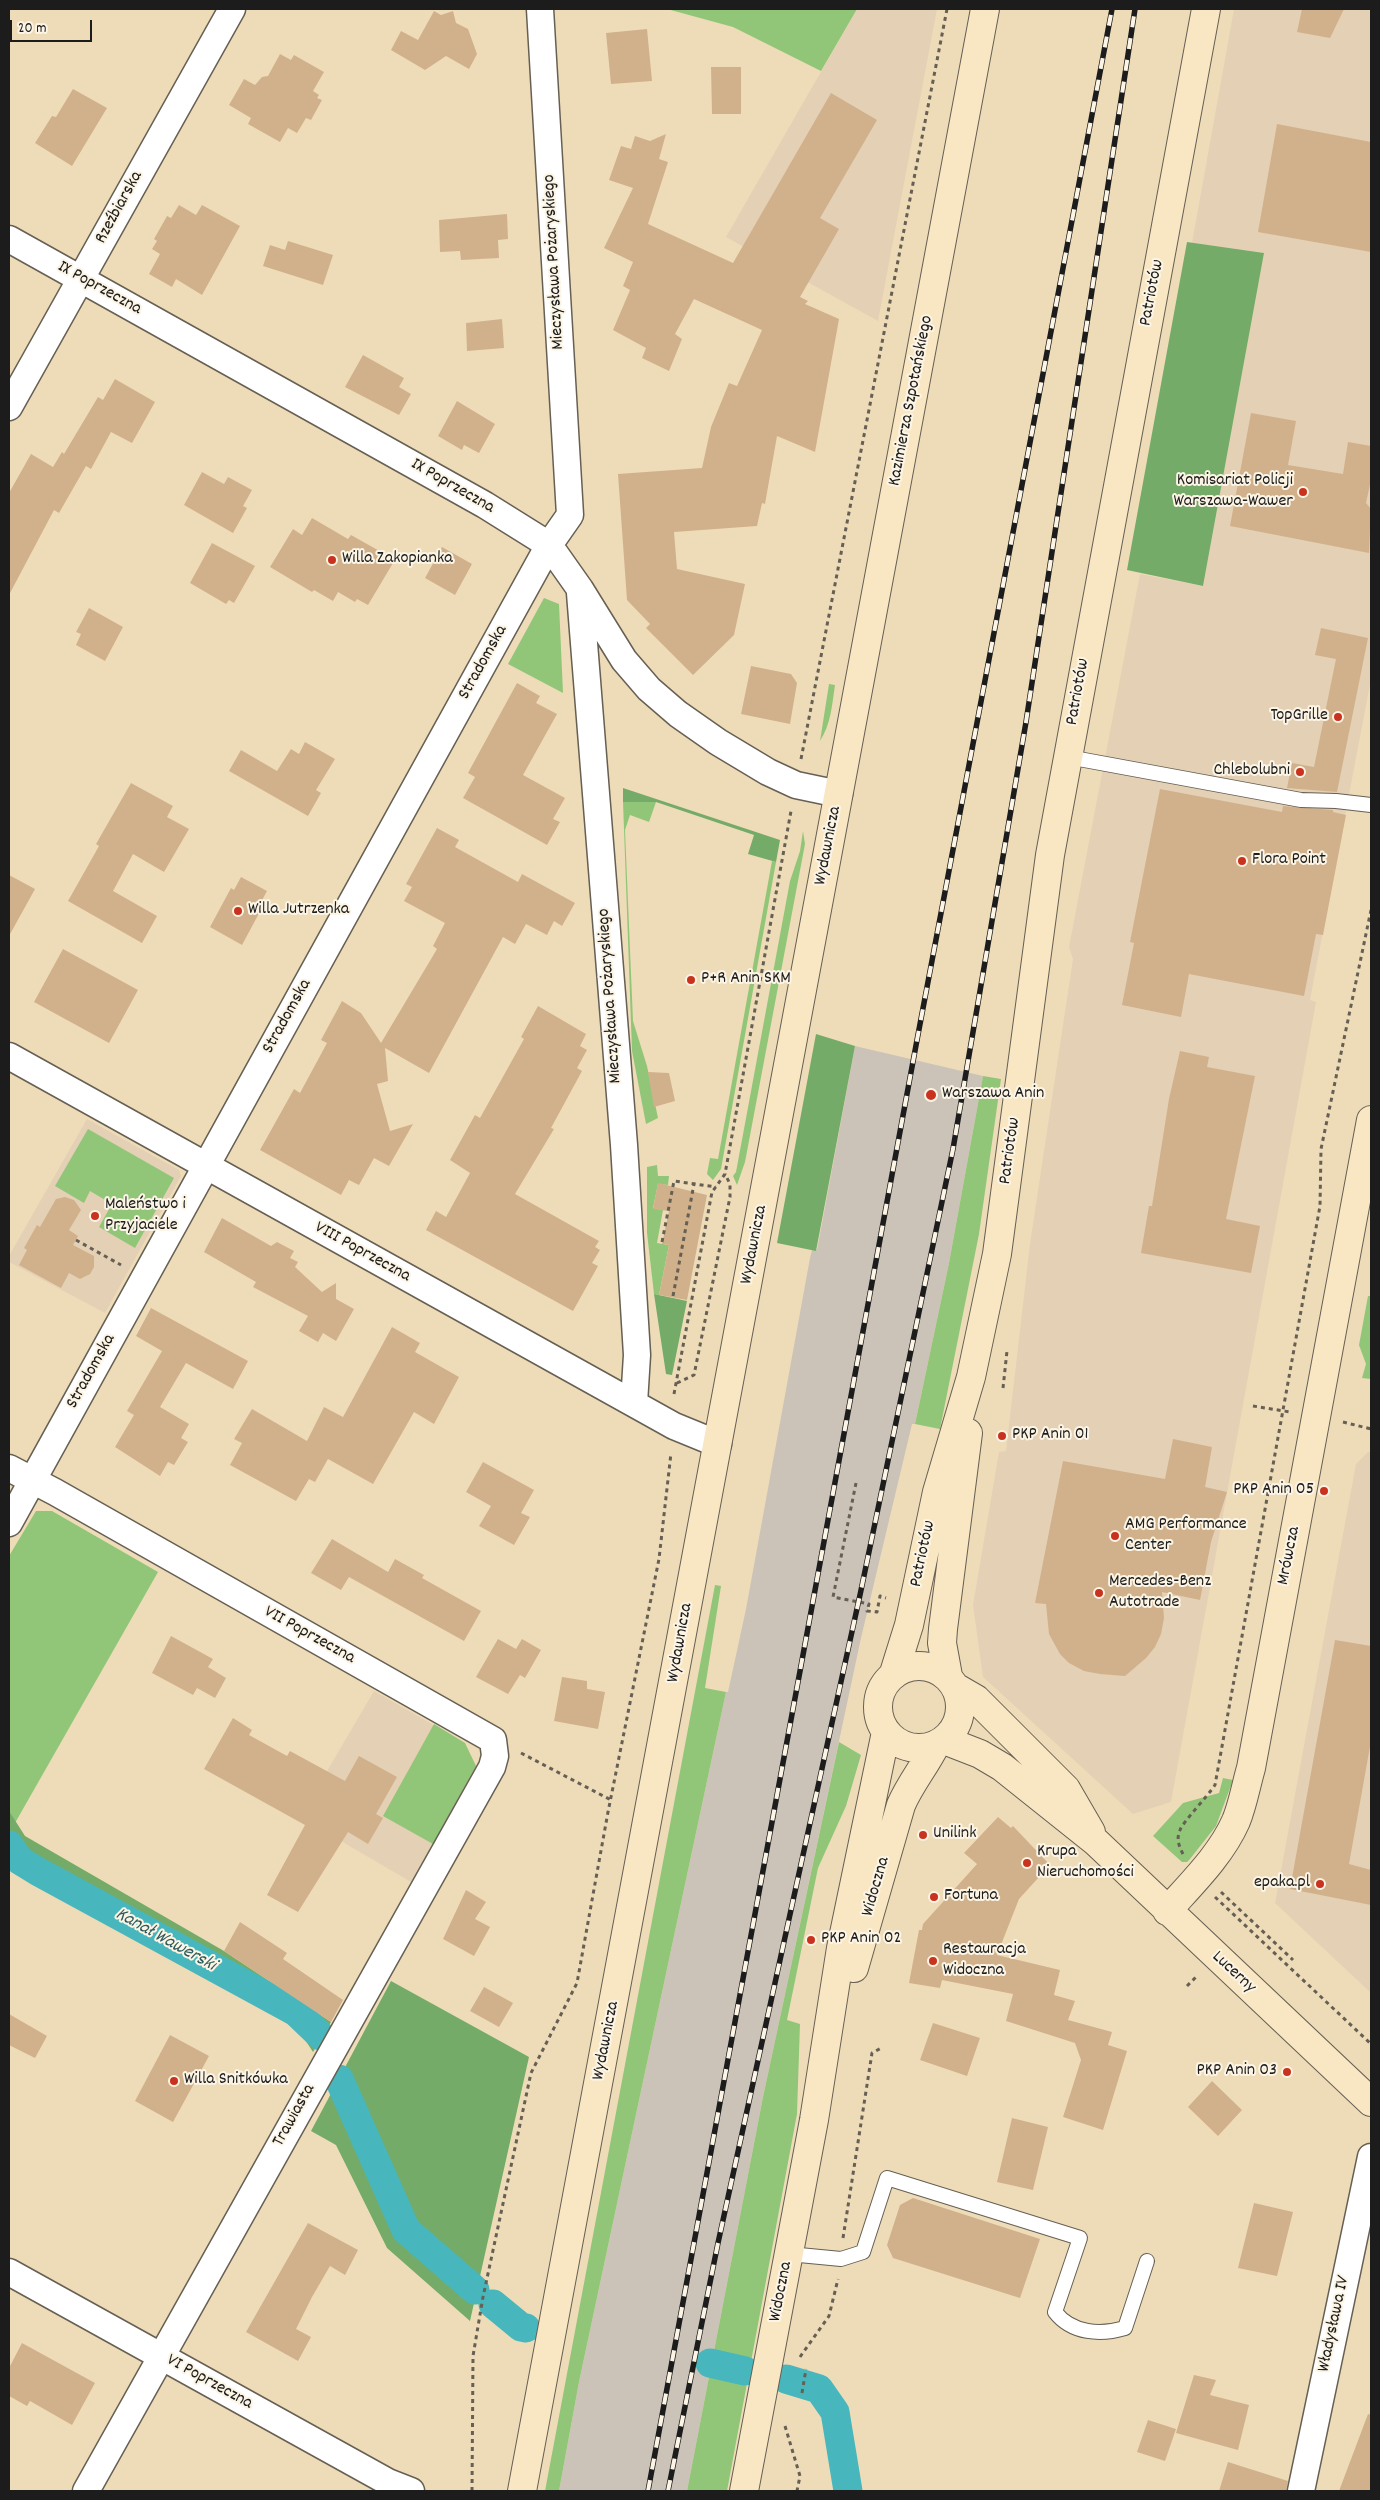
<!DOCTYPE html>
<meta charset="utf-8">
<style>
body{margin:0}
#map{position:relative;width:1380px;height:2500px;overflow:hidden;background:#eedcb9;font-family:Dekko,sans-serif}
canvas{display:block}
.frame{position:absolute;inset:0;border:10px solid #1c1c1c;pointer-events:none}
.scale{position:absolute;left:10px;top:20px;width:82px;height:22px;box-sizing:border-box;border:2px solid #1c1c1c;border-top:0;padding-left:6px;font-size:15px;line-height:18px;white-space:nowrap;color:#1c1c1c;-webkit-text-stroke:4px #fcf5e5;paint-order:stroke}
</style>
<div id="map">
<canvas width="1380" height="2500"></canvas>
<div class="frame"></div>
<div class="scale">20 m</div>
</div>
<script>
const ctx = document.querySelector('canvas').getContext('2d');
ctx.lineJoin = 'round';
function fillPath(path, color) { ctx.fillStyle = color; ctx.fill(path, 'evenodd'); }
function trace(path, color, width, dash) { ctx.strokeStyle = color; ctx.lineWidth = width; ctx.lineCap = dash ? 'butt' : 'round'; ctx.setLineDash(dash || []); ctx.stroke(path); }
function label(font, color, halo, rows, align = 'center') {
  ctx.font = font + ' Dekko,sans-serif'; ctx.lineWidth = 4; ctx.setLineDash([]); ctx.textBaseline = 'middle'; ctx.strokeStyle = halo; ctx.fillStyle = color; for (const [text, x, y, turn = 0] of rows) {
    ctx.save(); ctx.translate(x, y); ctx.rotate((+turn || 0) * Math.PI / 180); ctx.textAlign = isNaN(turn) ? turn : align; if (halo) ctx.strokeText(text, 0, 0); ctx.fillText(text, 0, 0); ctx.restore();
  }
}
const built = new Path2D(`
 M 857,9 L 937,9 L 878,321 L 726,237 Z
 M 1234,9 L 1371,9 L 1371,679 L 1310,1000 L 1316,1002 L 1171,1802 L 1133,1814 L 983,1677 L 973,1605 L 999,1452 L 1006,1451 L 1030,1244 L 1073,959 L 1069,947 L 1140,574 L 1203,586 L 1264,253 L 1192,243 Z
 M 87,1119 L 179,1170 L 181,1176 L 105,1313 L 9,1262 L 9,1256 Z
 M 1368,1452 L 1371,1452 L 1371,1993 L 1275,1903 L 1356,1464 Z
 M 374,1691 L 465,1743 L 476,1766 L 411,1882 L 300,1817 Z`);
const industrial = new Path2D(`
 M 855,1046 L 983,1076 L 949,1263 L 915,1424 L 912,1424 L 861,1638 L 763,2097 L 687,2491 L 559,2491 L 579,2382 L 726,1692 L 728,1692 L 746,1609 L 810,1258 L 812,1250 L 817,1250 Z`);
const green = new Path2D(`
 M 667,9 L 857,9 L 821,71 L 733,27 Z
 M 544,598 L 559,604 L 563,693 L 508,664 Z
 M 829,684 L 835,685 C 832,705 831,724 820,741 Z
 M 623,802 L 656,802 L 649,822 L 630,815 L 625,830 L 633,1021 L 647,1066 L 658,1118 L 646,1124 L 632,1051 Z
 M 803,831 L 805,844 L 745,1162 L 737,1185 L 733,1176 L 736,1172 L 790,881 L 800,851 Z
 M 772,861 L 776,862 L 721,1169 L 713,1180 L 707,1174 L 710,1158 L 718,1159 Z
 M 983,1076 L 1001,1079 L 979,1234 L 940,1429 L 915,1424 L 949,1263 Z
 M 88,1129 L 174,1178 L 135,1248 L 99,1227 L 112,1204 L 90,1191 L 84,1203 L 55,1186 Z
 M 657,1165 L 658,1176 L 669,1176 L 668,1185 L 658,1184 L 653,1208 L 663,1210 L 657,1243 L 669,1245 L 659,1295 L 654,1294 L 647,1233 L 647,1167 Z
 M 1368,1296 L 1371,1296 L 1371,1379 L 1362,1378 L 1366,1364 L 1359,1345 Z
 M 36,1511 L 52,1511 L 158,1572 L 15,1823 L 9,1811 L 9,1556 Z
 M 715,1585 L 721,1586 L 705,1688 L 726,1692 L 579,2382 L 559,2491 L 545,2491 Z
 M 434,1724 L 465,1743 L 476,1766 L 433,1844 L 383,1816 Z
 M 839,1742 L 861,1755 L 846,1806 L 818,1868 L 787,2020 L 800,2024 L 797,2114 L 727,2491 L 687,2491 L 763,2097 Z
 M 1223,1778 L 1233,1780 L 1216,1826 L 1190,1859 L 1187,1862 L 1182,1862 L 1153,1836 L 1183,1803 L 1219,1793 Z`);
const forest = new Path2D(`
 M 1187,242 L 1264,253 L 1203,586 L 1127,570 Z
 M 623,788 L 780,840 L 776,862 L 748,854 L 754,835 L 656,802 L 623,802 Z
 M 816,1034 L 855,1046 L 816,1251 L 777,1243 Z
 M 654,1294 L 687,1301 L 672,1375 L 666,1374 Z
 M 9,1811 L 25,1836 L 224,1951 L 331,2022 L 313,2052 L 300,2032 L 267,2010 L 9,1868 Z
 M 391,1981 L 529,2057 L 470,2321 L 387,2248 L 336,2145 L 311,2131 Z`);
const canal = new Path2D(`
 M 9,1845 L 19,1860 L 37,1871 L 296,2012 L 321,2036
 M 339,2079 L 406,2230 L 475,2290
 M 493,2304 L 521,2327 L 526,2328
 M 710,2363 L 745,2371
 M 786,2379 L 819,2389 L 835,2412 L 848,2491`);
const building = new Path2D(`
 M 1302,9 L 1344,9 L 1330,38 L 1297,32 Z
 M 434,11 L 441,15 L 453,11 L 456,23 L 468,29 L 477,54 L 469,69 L 446,56 L 425,70 L 391,50 L 401,31 L 418,40 Z
 M 647,29 L 652,81 L 611,84 L 606,33 Z
 M 280,54 L 291,60 L 294,55 L 324,72 L 313,91 L 319,95 L 317,98 L 322,100 L 311,120 L 306,118 L 297,133 L 288,128 L 280,142 L 248,124 L 251,118 L 229,105 L 244,79 L 255,85 L 262,77 L 268,76 Z
 M 711,67 L 741,67 L 741,114 L 712,114 Z
 M 73,89 L 107,108 L 72,166 L 35,143 L 52,116 L 56,117 Z
 M 831,93 L 877,120 L 820,218 L 839,229 L 800,297 L 808,301 L 805,304 L 839,319 L 815,452 L 777,436 L 765,504 L 762,503 L 757,526 L 674,532 L 677,569 L 745,584 L 734,635 L 693,675 L 646,628 L 650,624 L 627,600 L 618,474 L 702,468 L 711,427 L 729,383 L 737,386 L 762,330 L 694,299 L 675,334 L 682,339 L 669,371 L 642,358 L 646,348 L 613,330 L 630,290 L 623,286 L 633,262 L 604,248 L 633,188 L 609,180 L 621,146 L 631,149 L 635,136 L 650,141 L 666,134 L 659,159 L 668,162 L 648,224 L 733,263 Z
 M 1277,124 L 1371,142 L 1371,252 L 1258,232 Z
 M 179,205 L 196,215 L 202,205 L 240,226 L 202,295 L 176,279 L 172,287 L 149,274 L 160,254 L 152,249 L 157,241 L 154,239 L 167,216 L 171,218 Z
 M 507,214 L 508,239 L 498,240 L 499,258 L 461,260 L 460,251 L 440,252 L 439,220 Z
 M 288,241 L 333,255 L 323,285 L 263,266 L 270,245 L 285,250 Z
 M 502,319 L 504,348 L 467,351 L 466,323 Z
 M 363,355 L 404,378 L 399,387 L 411,394 L 399,415 L 345,387 Z
 M 115,379 L 155,402 L 132,443 L 111,432 L 91,469 L 86,466 L 59,513 L 54,510 L 9,595 L 9,493 L 31,454 L 53,467 L 62,452 L 64,454 L 98,397 L 103,400 Z
 M 457,401 L 495,424 L 479,453 L 464,445 L 462,450 L 438,436 Z
 M 1251,413 L 1296,421 L 1288,465 L 1343,474 L 1348,442 L 1371,446 L 1371,480 L 1366,503 L 1371,509 L 1369,553 L 1230,526 Z
 M 202,472 L 224,484 L 228,477 L 252,490 L 243,506 L 247,508 L 233,533 L 184,505 Z
 M 312,518 L 348,539 L 351,535 L 383,553 L 382,556 L 393,563 L 368,605 L 357,599 L 355,602 L 338,592 L 333,601 L 314,590 L 312,592 L 270,567 L 293,529 L 302,535 Z
 M 212,543 L 255,566 L 234,603 L 229,600 L 226,604 L 190,583 Z
 M 442,547 L 472,564 L 455,595 L 425,578 Z
 M 89,608 L 123,627 L 105,661 L 76,645 L 81,634 L 76,632 Z
 M 1321,628 L 1368,638 L 1337,792 L 1287,788 L 1292,763 L 1314,767 L 1336,659 L 1315,655 Z
 M 751,666 L 791,674 L 797,683 L 790,724 L 741,714 Z
 M 517,683 L 540,696 L 536,703 L 557,714 L 523,775 L 565,798 L 553,819 L 560,822 L 547,845 L 463,798 L 475,777 L 468,773 Z
 M 305,742 L 335,759 L 316,790 L 321,793 L 308,816 L 229,771 L 241,750 L 277,771 L 291,749 L 299,754 Z
 M 131,783 L 173,806 L 167,817 L 189,829 L 164,872 L 133,854 L 113,891 L 157,916 L 142,943 L 68,901 L 99,846 L 96,844 Z
 M 1160,789 L 1282,812 L 1283,806 L 1333,810 L 1333,812 L 1346,815 L 1323,935 L 1316,934 L 1304,996 L 1189,974 L 1181,1017 L 1122,1005 L 1134,943 L 1130,942 Z
 M 437,828 L 459,840 L 455,847 L 518,882 L 522,874 L 575,903 L 562,926 L 554,921 L 547,935 L 526,924 L 515,944 L 503,937 L 429,1073 L 385,1048 L 388,1081 L 377,1084 L 390,1131 L 413,1124 L 389,1166 L 374,1158 L 359,1185 L 349,1180 L 341,1195 L 260,1150 L 294,1089 L 300,1093 L 327,1043 L 321,1040 L 342,1001 L 361,1013 L 381,1043 L 437,949 L 433,946 L 445,923 L 404,901 L 412,887 L 406,884 Z
 M 9,875 L 35,889 L 9,936 Z
 M 241,877 L 267,891 L 260,904 L 263,906 L 242,945 L 210,927 L 231,888 L 234,890 Z
 M 63,949 L 138,990 L 109,1043 L 34,1002 Z
 M 538,1006 L 586,1034 L 580,1046 L 587,1050 L 577,1068 L 582,1071 L 551,1128 L 554,1129 L 515,1194 L 599,1241 L 595,1247 L 600,1250 L 592,1263 L 598,1266 L 573,1311 L 426,1230 L 436,1211 L 446,1217 L 470,1173 L 450,1160 L 475,1115 L 480,1118 L 524,1039 L 521,1037 Z
 M 1180,1051 L 1209,1057 L 1207,1067 L 1255,1076 L 1226,1219 L 1260,1226 L 1251,1273 L 1141,1253 L 1149,1206 L 1152,1206 L 1169,1099 Z
 M 648,1072 L 669,1073 L 675,1101 L 654,1107 Z
 M 658,1183 L 707,1195 L 687,1300 L 659,1295 L 669,1245 L 662,1244 L 669,1211 L 653,1209 Z
 M 65,1197 L 74,1200 L 81,1210 L 69,1230 L 78,1236 L 73,1245 L 94,1256 L 94,1267 L 90,1274 L 80,1279 L 69,1273 L 61,1288 L 19,1265 L 27,1250 L 24,1248 L 37,1225 L 40,1227 L 56,1199 Z
 M 222,1218 L 271,1246 L 277,1242 L 294,1251 L 290,1258 L 298,1262 L 295,1267 L 322,1292 L 336,1283 L 336,1299 L 354,1309 L 336,1341 L 323,1333 L 318,1342 L 299,1331 L 308,1316 L 253,1287 L 256,1282 L 204,1252 Z
 M 151,1308 L 248,1361 L 233,1389 L 186,1363 L 160,1407 L 189,1424 L 181,1438 L 188,1442 L 174,1465 L 168,1462 L 160,1476 L 115,1447 L 134,1415 L 127,1411 L 162,1351 L 136,1336 Z
 M 392,1327 L 420,1343 L 415,1352 L 459,1377 L 434,1424 L 414,1412 L 373,1484 L 328,1459 L 315,1482 L 309,1479 L 296,1501 L 230,1465 L 242,1443 L 234,1439 L 252,1409 L 307,1441 L 324,1407 L 343,1417 Z
 M 1173,1439 L 1212,1447 L 1205,1487 L 1227,1492 L 1211,1542 L 1200,1600 L 1162,1592 L 1164,1618 L 1161,1634 L 1155,1647 L 1146,1658 L 1125,1676 L 1100,1674 L 1084,1671 L 1069,1663 L 1060,1654 L 1049,1634 L 1046,1604 L 1035,1603 L 1063,1461 L 1165,1479 Z
 M 483,1462 L 534,1490 L 521,1513 L 530,1517 L 514,1545 L 479,1526 L 491,1506 L 466,1492 Z
 M 332,1539 L 388,1572 L 395,1559 L 424,1575 L 422,1578 L 481,1611 L 464,1641 L 349,1577 L 341,1590 L 311,1573 Z
 M 171,1636 L 213,1659 L 208,1667 L 226,1678 L 215,1698 L 197,1688 L 193,1695 L 152,1673 Z
 M 498,1639 L 516,1649 L 522,1639 L 541,1650 L 525,1678 L 520,1675 L 508,1694 L 476,1677 Z
 M 1335,1640 L 1371,1646 L 1371,1741 L 1349,1864 L 1371,1870 L 1371,1905 L 1290,1889 Z
 M 562,1677 L 587,1681 L 587,1689 L 605,1692 L 598,1729 L 554,1721 Z
 M 233,1718 L 252,1730 L 249,1735 L 269,1746 L 287,1756 L 290,1751 L 345,1781 L 359,1756 L 397,1777 L 376,1814 L 383,1818 L 368,1844 L 348,1832 L 298,1912 L 267,1895 L 305,1825 L 204,1769 Z
 M 998,1817 L 1011,1828 L 1013,1826 L 1050,1865 L 1019,1899 L 997,1955 L 1060,1970 L 1054,1995 L 1075,2001 L 1068,2020 L 1112,2032 L 1108,2045 L 1127,2051 L 1103,2130 L 1063,2117 L 1081,2060 L 1075,2043 L 1006,2021 L 1013,1994 L 942,1980 L 940,1988 L 909,1983 L 919,1930 L 922,1930 L 923,1924 L 977,1864 L 964,1853 Z
 M 466,1890 L 486,1902 L 475,1919 L 490,1927 L 474,1956 L 443,1939 Z
 M 240,1922 L 287,1953 L 283,1959 L 343,2000 L 331,2022 L 224,1951 Z
 M 484,1987 L 513,2003 L 499,2027 L 470,2011 Z
 M 9,2014 L 47,2036 L 35,2058 L 9,2045 Z
 M 933,2023 L 980,2038 L 967,2076 L 920,2060 Z
 M 170,2035 L 209,2056 L 173,2122 L 135,2101 Z
 M 1212,2081 L 1242,2110 L 1218,2136 L 1188,2107 Z
 M 1012,2118 L 1048,2127 L 1033,2190 L 997,2182 Z
 M 913,2198 L 1040,2239 L 1020,2298 L 893,2258 L 887,2245 L 900,2205 Z
 M 1254,2203 L 1293,2212 L 1277,2276 L 1238,2268 Z
 M 308,2223 L 358,2250 L 345,2275 L 330,2266 L 312,2297 L 296,2329 L 311,2337 L 298,2361 L 246,2332 Z
 M 22,2343 L 95,2383 L 72,2425 L 30,2401 L 27,2406 L 9,2396 L 9,2368 Z
 M 1194,2375 L 1216,2380 L 1210,2395 L 1249,2405 L 1238,2450 L 1176,2433 Z
 M 1368,2414 L 1371,2415 L 1371,2491 L 1339,2491 Z
 M 1148,2420 L 1176,2429 L 1165,2461 L 1137,2452 Z
 M 1228,2462 L 1288,2481 L 1286,2491 L 1219,2491 Z`);
const path = new Path2D(`
 M 801,759 L 947,9
 M 76,1240 L 121,1265
 M 662,1242 L 674,1181 L 716,1187
 M 673,1296 L 694,1184
 M 677,1383 L 694,1375 L 730,1197 L 730,1184 L 725,1174
 M 1003,1388 L 1007,1351
 M 674,1394 L 712,1192 L 725,1174 L 791,811
 M 1253,1406 L 1290,1412
 M 1343,1422 L 1371,1429
 M 856,1483 L 833,1597 L 869,1604 L 867,1611 L 877,1612 L 880,1596 L 886,1598
 M 521,1753 L 611,1800
 M 1183,1854 C 1179,1846 1176,1839 1180,1830 C 1183,1822 1207,1797 1215,1785 L 1320,1206 L 1321,1149 L 1371,910
 M 1221,1892 L 1293,1960
 M 1215,1897 L 1371,2044
 M 1187,1986 L 1197,1976
 M 843,2238 L 872,2053 L 883,2047
 M 800,2357 L 829,2316 L 838,2279
 M 802,2393 L 806,2369
 M 785,2426 L 800,2476 L 797,2491
 M 472,2491 L 473,2356 L 483,2297 L 531,2073 L 577,1983 L 608,1812 L 659,1559 L 671,1453`);
const lane = new Path2D(`
 M 1068,757 L 1301,800 L 1336,801 L 1371,805
 M 789,2254 L 841,2259 L 863,2252 L 887,2178 L 1080,2238 L 1055,2312 C 1072,2334 1101,2335 1125,2328 L 1147,2261`);
const street = new Path2D(`
 M 9,239 L 485,505 L 549,545 L 580,589 L 624,660 L 649,689 L 678,714 L 718,742 L 768,772 L 796,785 L 839,794
 M 9,407 L 232,9
 M 580,593 L 624,1145 L 637,1355 L 634,1403
 M 9,1056 L 674,1426 L 718,1444
 M 9,1468 L 55,1492 L 493,1740 L 495,1756 L 492,1767 L 86,2491
 M 9,1523 L 549,545 L 570,515 L 540,9
 M 9,2272 L 388,2482 L 411,2491
 M 1301,2491 L 1371,2157`);
const secondary = new Path2D(`
 M878 1707a41 41 0 1 1 82 0a41 41 0 1 1-82 0Z
 M 894,1673 L 909,1625 L 937,1492 L 971,1377 L 997,1254 L 1050,855 L 1206,9
 M 948,1676 L 942,1643 L 943,1629 L 968,1433
 M 957,1688 L 976,1699 L 1066,1789 L 1091,1832
 M 944,1740 L 980,1754 L 1002,1767 L 1096,1842 L 1371,2102
 M 1167,1911 C 1192,1883 1221,1855 1236,1821 C 1243,1804 1246,1785 1251,1768 L 1371,1120
 M 854,1968 L 901,1805 C 910,1784 925,1766 935,1746
 M 522,2491 L 985,9
 M 744,2491 L 814,2120 L 841,1948 L 886,1732`);
const rail = new Path2D(`
 M 648,2491 L 917,1040 L 1112,9
 M 668,2491 L 718,2243 L 860,1595 L 953,1149 L 1026,722 L 1135,9`);
const markers = [
 [1303,492,5,"#c8321e"],
 [332,560,5,"#c8321e"],
 [1338,717,5,"#c8321e"],
 [1300,772,5,"#c8321e"],
 [1242,861,5,"#c8321e"],
 [238,911,5,"#c8321e"],
 [691,980,5,"#c8321e"],
 [931,1095,6,"#c8321e"],
 [95,1216,5,"#c8321e"],
 [1002,1436,5,"#c8321e"],
 [1324,1491,5,"#c8321e"],
 [1115,1536,5,"#c8321e"],
 [1099,1593,5,"#c8321e"],
 [923,1835,5,"#c8321e"],
 [1027,1863,5,"#c8321e"],
 [1320,1884,5,"#c8321e"],
 [934,1897,5,"#c8321e"],
 [811,1940,5,"#c8321e"],
 [933,1961,5,"#c8321e"],
 [1287,2072,5,"#c8321e"],
 [174,2081,5,"#c8321e"]
];
const streetNames = [
 ["Rzeźbiarska",120,208,-61],
 ["Mieczysława Pożaryskiego",555,262,-93],
 ["IX Poprzeczna",99,289,29],
 ["Patriotów",1153,293,-79],
 ["Kazimierza Szpotańskiego",912,401,-79],
 ["IX Poprzeczna",452,487,30],
 ["Stradomska",484,663,-61],
 ["Patriotów",1079,692,-80],
 ["Wydawnicza",829,846,-79],
 ["Mieczysława Pożaryskiego",611,996,-94],
 ["Stradomska",288,1017,-61],
 ["Patriotów",1011,1151,-82],
 ["Wydawnicza",755,1245,-79],
 ["VIII Poprzeczna",362,1253,29],
 ["Stradomska",92,1372,-61],
 ["Patriotów",924,1554,-78],
 ["Mrówcza",1290,1556,-79],
 ["VII Poprzeczna",309,1636,29],
 ["Wydawnicza",681,1643,-80],
 ["Widoczna",877,1887,-74],
 ["Lucerny",1233,1973,43],
 ["Wydawnicza",607,2041,-79],
 ["Trawiasta",295,2116,-61],
 ["Widoczna",782,2292,-79],
 ["Władysława IV",1335,2324,-78],
 ["VI Poprzeczna",209,2383,29]
];
const poiNames = [
 ["Komisariat Policji",1293,482,"right"],
 ["Warszawa-Wawer",1293,503,"right"],
 ["Willa Zakopianka",342,560],
 ["TopGrille",1328,717,"right"],
 ["Chlebolubni",1290,772,"right"],
 ["Flora Point",1252,861],
 ["Willa Jutrzenka",248,911],
 ["P+R Anin SKM",701,980],
 ["Warszawa Anin",942,1095],
 ["Maleństwo i",105,1206],
 ["Przyjaciele",105,1227],
 ["PKP Anin 01",1012,1436],
 ["PKP Anin 05",1314,1491,"right"],
 ["AMG Performance",1125,1526],
 ["Center",1125,1547],
 ["Mercedes-Benz",1109,1583],
 ["Autotrade",1109,1604],
 ["Unilink",933,1835],
 ["Krupa",1037,1853],
 ["Nieruchomości",1037,1874],
 ["epaka.pl",1310,1884,"right"],
 ["Fortuna",944,1897],
 ["PKP Anin 02",821,1940],
 ["Restauracja",943,1951],
 ["Widoczna",943,1972],
 ["PKP Anin 03",1277,2072,"right"],
 ["Willa Snitkówka",184,2081]
];
const waterNames = [
 ["Kanał Wawerski",165,1941,29]
];
fillPath(built, '#e4d0b4');
fillPath(industrial, '#cbc3b8');
fillPath(green, '#91c678');
fillPath(forest, '#74ab68');
trace(canal, '#47b7bd', 29);
fillPath(building, '#d1b18b');
trace(lane, '#665f53', 16);
trace(street, '#665f53', 29);
trace(secondary, '#665f53', 30);
trace(path, '#665f53', 3, [4, 4]);
trace(lane, '#fff', 14);
trace(street, '#fff', 26);
trace(secondary, '#f9e7c3', 28);
trace(rail, '#1c1c1c', 5.5);
trace(rail, '#fcf5e5', 4, [11]);
for (const [x, y, r, color] of markers) { const dot = new Path2D(); dot.arc(x, y, r, 0, 2 * Math.PI); ctx.fillStyle = color; ctx.fill(dot); trace(dot, '#fcf5e5', 2); }
label('18px', '#1c1c1c', '#fcf5e5', streetNames);
label('18px', '#1c1c1c', '#fcf5e5', poiNames, 'left');
label('italic 19px', '#2d5a5c', '#fcf5e5', waterNames);
</script>
